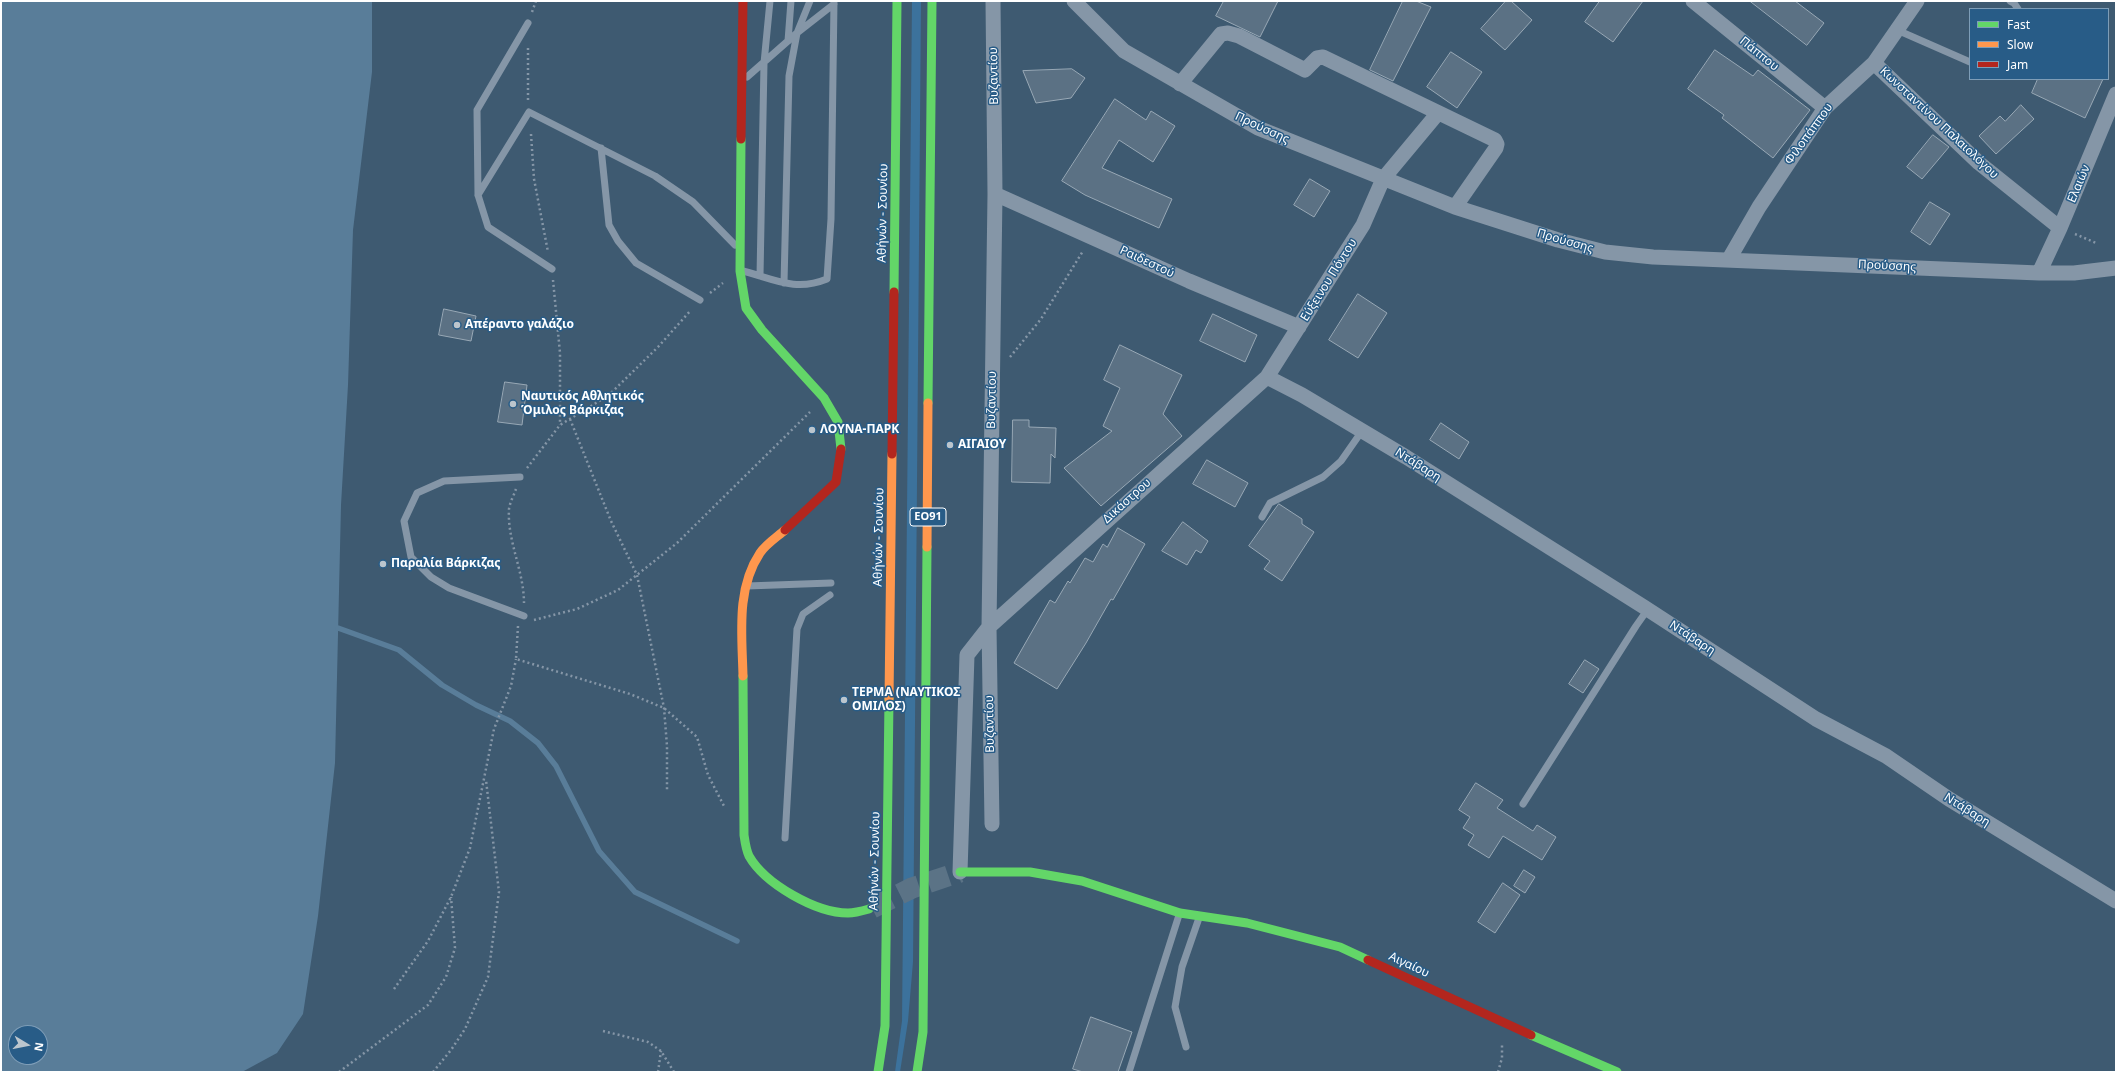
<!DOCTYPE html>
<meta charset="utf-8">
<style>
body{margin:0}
#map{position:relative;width:2117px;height:1073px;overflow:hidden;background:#3e5a71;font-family:"Noto Sans",sans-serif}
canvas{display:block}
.frame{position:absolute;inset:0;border:2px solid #fff;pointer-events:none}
.legend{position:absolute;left:1969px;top:8px;width:140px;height:72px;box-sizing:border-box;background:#285c87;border:1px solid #7e9db7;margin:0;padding:5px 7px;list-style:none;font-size:12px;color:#fff}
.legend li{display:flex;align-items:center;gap:8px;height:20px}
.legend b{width:20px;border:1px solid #7e9db7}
.north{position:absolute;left:8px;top:1025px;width:40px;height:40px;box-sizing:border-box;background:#285c87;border:1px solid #7e9db7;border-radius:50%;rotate:100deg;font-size:11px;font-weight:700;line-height:16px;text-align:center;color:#fff}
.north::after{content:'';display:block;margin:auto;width:14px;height:18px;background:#bbc5cd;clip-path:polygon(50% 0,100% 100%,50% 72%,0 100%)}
</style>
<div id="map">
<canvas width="2117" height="1073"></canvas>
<div class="frame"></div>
<ul class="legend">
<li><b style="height:5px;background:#63d668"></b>Fast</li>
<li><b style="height:5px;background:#ff974d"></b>Slow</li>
<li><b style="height:5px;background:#b3261e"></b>Jam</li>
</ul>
<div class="north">N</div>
</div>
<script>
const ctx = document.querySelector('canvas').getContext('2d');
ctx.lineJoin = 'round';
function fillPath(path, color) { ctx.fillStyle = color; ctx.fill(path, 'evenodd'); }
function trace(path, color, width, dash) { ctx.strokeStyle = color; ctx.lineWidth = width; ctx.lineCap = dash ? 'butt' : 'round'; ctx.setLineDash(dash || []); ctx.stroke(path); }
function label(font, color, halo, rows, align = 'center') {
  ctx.font = font + ' "Noto Sans",sans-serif'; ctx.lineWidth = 3; ctx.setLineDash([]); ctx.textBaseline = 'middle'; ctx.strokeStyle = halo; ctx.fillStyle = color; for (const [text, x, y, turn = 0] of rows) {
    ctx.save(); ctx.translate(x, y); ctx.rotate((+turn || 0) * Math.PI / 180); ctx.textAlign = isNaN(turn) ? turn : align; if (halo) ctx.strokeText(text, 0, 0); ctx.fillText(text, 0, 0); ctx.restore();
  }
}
const green = new Path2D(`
 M 912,1 L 921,1 L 913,962 L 908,1021 L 900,1072 L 895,1072 L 902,1021 Z`);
const water = new Path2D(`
 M 1,1 L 372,1 L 372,72 L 353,230 L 348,385 L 341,505 L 335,763 L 318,916 L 303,1014 L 277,1053 L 242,1072 L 1,1072 ZM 16,1033 L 40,1033 L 40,1057 L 16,1057 Z`);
const stream = new Path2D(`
 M 338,628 L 399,650 L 442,685 L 476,705 L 510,721 L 538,743 L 556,766 L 599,851 L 635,892 L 737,941`);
const building = new Path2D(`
 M 1224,1 L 1278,1 L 1260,37 L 1216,16 Z
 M 1403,1 L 1416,1 L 1431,7 L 1393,81 L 1370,70 Z
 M 1506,1 L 1511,1 L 1532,20 L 1505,50 L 1481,29 Z
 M 1600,1 L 1643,1 L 1613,42 L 1585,22 Z
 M 1750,1 L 1795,1 L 1824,23 L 1807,45 Z
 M 1715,50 L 1753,76 L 1758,70 L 1810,110 L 1773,158 L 1722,118 L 1724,115 L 1688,89 Z
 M 1451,52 L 1482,72 L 1457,108 L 1427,87 Z
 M 1072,69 L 1085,78 L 1071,98 L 1036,103 L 1023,71 Z
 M 2038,79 L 2103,79 L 2085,118 L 2032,93 Z
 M 1115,99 L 1146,120 L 1151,111 L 1175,126 L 1153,162 L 1119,140 L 1102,168 L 1172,199 L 1159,228 L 1085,195 L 1062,181 Z
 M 2021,105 L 2034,119 L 1996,154 L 1979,136 L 2000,116 L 2005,121 Z
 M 1933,135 L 1949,147 L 1922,179 L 1907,167 Z
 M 1310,179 L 1330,191 L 1314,217 L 1294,205 Z
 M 1930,202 L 1950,214 L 1930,245 L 1911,232 Z
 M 1358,294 L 1387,313 L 1358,358 L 1329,340 Z
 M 444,309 L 476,316 L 471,341 L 439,335 Z
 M 1213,314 L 1257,335 L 1245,362 L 1200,341 Z
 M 1120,345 L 1182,375 L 1163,414 L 1182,436 L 1101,506 L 1064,468 L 1112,431 L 1103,426 L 1120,388 L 1104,380 Z
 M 505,382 L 527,385 L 522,425 L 498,422 Z
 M 1013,420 L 1029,420 L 1029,427 L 1056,428 L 1055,458 L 1051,454 L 1050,483 L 1012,482 Z
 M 1441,423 L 1469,442 L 1459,459 L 1430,440 Z
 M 1207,460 L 1248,483 L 1235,507 L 1193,484 Z
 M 1279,504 L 1302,519 L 1302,524 L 1314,532 L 1282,581 L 1264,569 L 1270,561 L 1249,546 Z
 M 1183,522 L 1208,541 L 1201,553 L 1196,550 L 1187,565 L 1162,551 Z
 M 1118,528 L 1145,544 L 1113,600 L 1111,599 L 1086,643 L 1057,689 L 1014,663 L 1050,600 L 1055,603 L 1068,581 L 1070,583 L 1085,558 L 1093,562 L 1103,544 L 1107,547 Z
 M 1585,660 L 1599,669 L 1583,693 L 1569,684 Z
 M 1476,783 L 1503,800 L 1497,808 L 1533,831 L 1537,825 L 1556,837 L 1542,860 L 1503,836 L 1489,858 L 1468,845 L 1474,835 L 1463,828 L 1470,817 L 1459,810 Z
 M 1524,870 L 1535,877 L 1525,893 L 1514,886 Z
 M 1503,883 L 1520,895 L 1495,933 L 1478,922 Z
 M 1091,1017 L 1132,1032 L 1118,1072 L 1083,1072 L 1073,1069 Z`);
const secondaryTunnel = new Path2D(`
 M 872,908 L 912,888 L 960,872`);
const path = new Path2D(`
 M 532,12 L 536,1
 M 528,48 L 528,101
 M 531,134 L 534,179 L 548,252
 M 2075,234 L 2096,243
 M 553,280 L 560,353 L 560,425
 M 710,293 L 723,283
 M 1010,357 L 1041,319 L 1083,251
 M 570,419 L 611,521 L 637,575 L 664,708 L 667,746 L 667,792
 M 527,468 L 560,425 L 609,395 L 658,347 L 691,310
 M 516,489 C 514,495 510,502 509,509 C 507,541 524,571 524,603
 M 534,620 L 577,609 L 618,590 L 677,543 L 810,412
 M 518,626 L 516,659 L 630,694 L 664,708 L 697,737 L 708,775 L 724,806
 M 394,989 L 428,941 L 451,897 L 470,848 L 494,729 L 511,686 L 516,659
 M 603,1031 L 648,1042 L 661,1051 L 674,1072
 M 339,1072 L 428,1005 L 446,977 L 455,948 L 451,897
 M 433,1072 L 451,1050 L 465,1029 L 488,977 L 499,892 L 486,780
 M 658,1072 L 661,1051
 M 1498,1072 L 1502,1058 L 1502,1044`);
const lane = new Path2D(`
 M 2010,1 L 2014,3 L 2018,9
 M 528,23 L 477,110 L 478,195 L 488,227 L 552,269
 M 1897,30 L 1970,62
 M 788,41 L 791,1
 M 747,77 L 797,33 L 834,4
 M 601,148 L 609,225 L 618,241 L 636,263 L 700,300
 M 478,195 L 529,112 L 655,176 L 693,202 L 735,245
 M 743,271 C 774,279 795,292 827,279 L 831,219 L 834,1
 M 760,276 L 764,63 L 770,1
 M 784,283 L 789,76 L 797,33 L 810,1
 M 520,477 L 444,481 L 417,493 L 404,521 L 411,557 L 431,577 L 449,588 L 524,616
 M 1262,517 L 1270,503 L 1323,477 L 1341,461 L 1362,431
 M 747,586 L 831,583
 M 1523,804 L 1636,626 L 1648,609
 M 785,838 L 797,629 L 803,614 L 830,595
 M 1186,1047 L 1175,1007 L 1182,967 L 1199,918
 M 1129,1072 L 1179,915`);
const street = new Path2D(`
 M 1074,1 L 1124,51 L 1258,128 L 1455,207 L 1558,240 L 1605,252 L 1653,257 L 2039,273 L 2074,273 L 2116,268
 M 1693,1 L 1825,108
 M 1874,63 L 1979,163 L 2060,228
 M 1180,84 L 1221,34 L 1228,33 L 1239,36 L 1305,70 L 1317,58 L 1323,57 L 1495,140 L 1497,144 L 1496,148 L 1455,207
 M 995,194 L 1189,281 L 1299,327
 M 1729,259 L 1759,207 L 1825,108 L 1874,63 L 1917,1
 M 2039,273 L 2060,228 L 2116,94
 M 1267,377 L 1302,395 L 1406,457 L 1644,607 L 1816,719 L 1886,756 L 1949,799 L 2116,901
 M 992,824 L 989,627 L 995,194 L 993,1
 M 960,872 L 967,655 L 989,627 L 1267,377 L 1363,225 L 1383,179 L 1438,113`);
const fast = new Path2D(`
 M 741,139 L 740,271 L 746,308 L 762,330 L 824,398 L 838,422 L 841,449
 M 894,292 L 897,1
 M 928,403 L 932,1
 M 743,676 L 744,835 C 745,842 746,850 749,856 C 765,884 816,913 848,913 C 855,913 862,911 869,909
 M 960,872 L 1030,872 L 1082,881 L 1180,913 L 1247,923 L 1340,947 L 1368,960
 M 1531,1035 L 1617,1072
 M 878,1072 L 885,1026 L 889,699
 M 917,1072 L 923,1032 L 927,547`);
const slow = new Path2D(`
 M 927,547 L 928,403
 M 743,676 C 742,634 736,589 760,553 C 766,544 777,537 785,530
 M 889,699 L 892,454`);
const jam = new Path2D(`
 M 741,139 L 743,1
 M 892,454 L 894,292
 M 785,530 L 836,482 L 841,449
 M 1368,960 L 1531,1035`);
const markers = [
 [457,325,4,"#bbc5cd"],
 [513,404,4,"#bbc5cd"],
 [812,430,4,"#bbc5cd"],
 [950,445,4,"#bbc5cd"],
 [383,564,4,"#bbc5cd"],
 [844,700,4,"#bbc5cd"]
];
const shields = [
 [928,517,36]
];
const shieldNames = [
 ["ΕΟ91",928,517]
];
const streetNames = [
 ["Πάππου",1759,54,39],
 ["Βυζαντίου",994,76,-91],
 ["Κωνσταντίνου Παλαιολόγου",1939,123,43],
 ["Προύσσης",1262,128,25],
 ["Φιλοπάππου",1809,134,-54],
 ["Ελαιών",2079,184,-67],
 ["Αθήνών - Σουνίου",883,213,-89],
 ["Προύσσης",1565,241,16],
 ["Ραιδεστού",1147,262,25],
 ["Προύσσης",1887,266,3],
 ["Εύξεινου Πόντου",1329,280,-58],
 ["Βυζαντίου",992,400,-89],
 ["Ντάβαρη",1418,465,32],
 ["Δικάστρου",1127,501,-42],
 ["Αθήνών - Σουνίου",879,537,-89],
 ["Ντάβαρη",1692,638,33],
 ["Βυζαντίου",990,724,-91],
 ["Ντάβαρη",1967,810,32],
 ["Αθήνών - Σουνίου",875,861,-89],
 ["Αιγαίου",1409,965,25]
];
const poiNames = [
 ["Απέραντο γαλάζιο",465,325],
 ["Ναυτικός Αθλητικός",521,397],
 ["Όμιλος Βάρκιζας",521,411],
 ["ΛΟΥΝΑ-ΠΑΡΚ",820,430],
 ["ΑΙΓΑΙΟΥ",958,445],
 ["Παραλία Βάρκιζας",391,564],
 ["ΤΕΡΜΑ (ΝΑΥΤΙΚΟΣ",852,693],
 ["ΟΜΙΛΟΣ)",852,707]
];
fillPath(green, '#3c729c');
fillPath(water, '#597d99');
trace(stream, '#597d99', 5.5);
fillPath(building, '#5b7184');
trace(building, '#98a8b5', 1);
trace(secondaryTunnel, '#5b7386', 21, [21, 10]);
trace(path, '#8596a7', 2.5, [2, 3]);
trace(lane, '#8596a7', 7);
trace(street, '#8596a7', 15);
trace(fast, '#63d668', 9);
trace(slow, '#ff974d', 9);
trace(jam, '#b3261e', 9);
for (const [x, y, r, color] of markers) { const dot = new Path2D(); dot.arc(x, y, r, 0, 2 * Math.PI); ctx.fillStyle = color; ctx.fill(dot); trace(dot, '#285c87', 1.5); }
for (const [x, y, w] of shields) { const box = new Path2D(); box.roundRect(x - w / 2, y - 9, w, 18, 3); ctx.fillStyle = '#285c87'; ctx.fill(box); trace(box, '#fff', 1); }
label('bold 11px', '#fff', null, shieldNames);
label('12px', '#fff', '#285c87', streetNames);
label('bold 12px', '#fff', '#285c87', poiNames, 'left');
</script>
